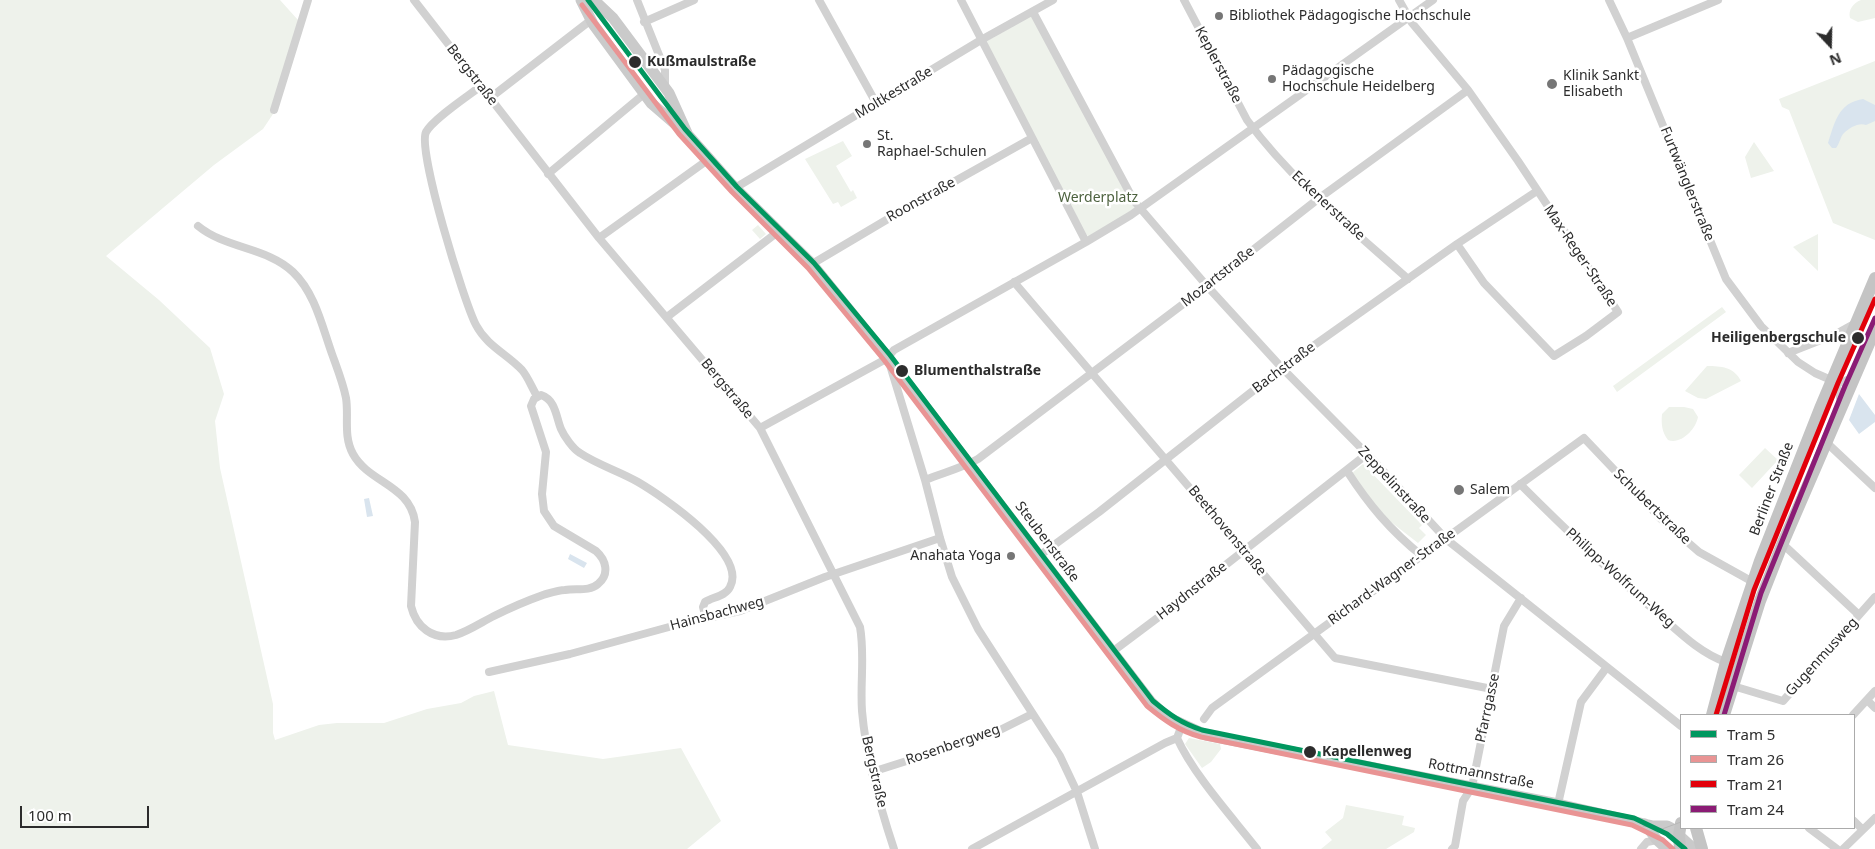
<!DOCTYPE html>
<meta charset="utf-8">
<style>
body{margin:0}
#map{position:relative;width:1875px;height:849px;overflow:hidden;background:#fff;font-family:"Noto Sans",sans-serif}
canvas{display:block}
.legend{position:absolute;left:1680px;top:714px;width:175px;height:115px;box-sizing:border-box;background:#fff;border:1px solid #ababab;margin:0;padding:6px 9px;list-style:none;font-size:15px;color:#2c2c2c}
.legend li{display:flex;align-items:center;gap:10px;height:25px}
.legend b{width:25px;border:1px solid #ababab}
.north{position:absolute;left:1805px;top:20px;width:50px;height:50px;-webkit-text-stroke:4px #fff;paint-order:stroke;rotate:159deg;font-size:14px;font-weight:700;line-height:20px;text-align:center;color:#2c2c2c}
.north::after{content:'';display:block;margin:auto;width:18px;height:22px;background:#2c2c2c;clip-path:polygon(50% 0,100% 100%,50% 72%,0 100%)}
.scale{position:absolute;left:20px;top:806px;width:129px;height:22px;box-sizing:border-box;border:2px solid #2c2c2c;border-top:0;padding-left:6px;font-size:15px;line-height:18px;white-space:nowrap;color:#2c2c2c;-webkit-text-stroke:4px #fff;paint-order:stroke}
</style>
<div id="map">
<canvas width="1875" height="849"></canvas>
<ul class="legend">
<li><b style="height:6px;background:#00975f"></b>Tram 5</li>
<li><b style="height:6px;background:#e99494"></b>Tram 26</li>
<li><b style="height:6px;background:#e2000a"></b>Tram 21</li>
<li><b style="height:6px;background:#8b1c75"></b>Tram 24</li>
</ul>
<div class="north">N</div>
<div class="scale">100 m</div>
</div>
<script>
const ctx = document.querySelector('canvas').getContext('2d');
ctx.lineJoin = 'round';
function fillPath(path, color) { ctx.fillStyle = color; ctx.fill(path, 'evenodd'); }
function trace(path, color, width, dash) { ctx.strokeStyle = color; ctx.lineWidth = width; ctx.lineCap = dash ? 'butt' : 'round'; ctx.setLineDash(dash || []); ctx.stroke(path); }
function label(font, color, halo, rows, align = 'center') {
  ctx.font = font + ' "Noto Sans",sans-serif'; ctx.lineWidth = 5; ctx.setLineDash([]); ctx.textBaseline = 'middle'; ctx.strokeStyle = halo; ctx.fillStyle = color; for (const [text, x, y, turn = 0] of rows) {
    ctx.save(); ctx.translate(x, y); ctx.rotate((+turn || 0) * Math.PI / 180); ctx.textAlign = isNaN(turn) ? turn : align; if (halo) ctx.strokeText(text, 0, 0); ctx.fillText(text, 0, 0); ctx.restore();
  }
}
const green = new Path2D(`
 M 0,0 L 280,0 L 298,20 L 277,108 L 263,129 L 214,165 L 106,256 L 159,300 L 210,348 L 224,394 L 215,421 L 220,468 L 273,704 L 273,733 L 275,740 L 319,725 L 337,723 L 384,723 L 427,709 L 461,703 L 474,696 L 494,691 L 508,745 L 603,759 L 681,748 L 721,821 L 687,849 L 0,849 Z
 M 1861,0 L 1875,0 L 1875,18 L 1858,22 L 1850,18 C 1848,10 1853,3 1861,0 Z
 M 1031,16 L 1036,21 L 1135,209 L 1089,237 L 1086,234 L 988,46 L 987,41 Z
 M 1875,61 L 1875,240 L 1833,223 L 1789,110 L 1782,107 L 1779,99 Z
 M 843,141 L 852,156 L 836,166 L 851,192 L 853,190 L 857,198 L 841,207 L 838,202 L 833,204 L 805,159 Z
 M 1754,142 L 1774,171 L 1751,178 L 1745,157 Z
 M 758,225 L 766,234 L 760,239 L 752,230 Z
 M 1818,234 L 1818,271 L 1793,247 Z
 M 1722,307 L 1726,312 L 1617,392 L 1613,386 Z
 M 1707,366 C 1721,366 1734,367 1741,381 L 1706,399 L 1698,398 L 1685,391 Z
 M 1669,407 L 1684,407 L 1693,409 L 1698,417 C 1696,429 1681,445 1668,440 C 1662,432 1661,424 1662,414 Z
 M 1765,448 L 1778,460 L 1752,488 L 1739,475 Z
 M 1363,464 L 1422,525 L 1419,528 L 1426,535 L 1418,543 L 1382,515 L 1352,473 Z
 M 1189,738 L 1220,744 L 1221,749 L 1211,762 L 1202,768 L 1185,744 Z
 M 1346,805 L 1404,816 L 1402,825 L 1415,828 L 1414,832 L 1386,849 L 1321,849 L 1332,840 L 1325,832 L 1343,818 Z`);
const water = new Path2D(`
 M 1863,99 L 1875,105 L 1875,121 L 1866,125 C 1859,122 1849,128 1844,133 C 1840,137 1840,143 1836,148 L 1832,148 L 1828,143 C 1835,122 1838,103 1863,99 Z
 M 1859,394 L 1875,415 L 1875,422 L 1859,434 L 1849,420 Z
 M 369,498 L 373,516 L 367,517 L 364,499 Z
 M 570,554 L 587,563 L 584,568 L 568,559 Z`);
const minor = new Path2D(`
 M 414,0 L 599,238 L 760,428 L 860,627 C 865,655 860,683 862,711 C 866,758 879,804 894,849
 M 637,0 L 665,70 L 665,88
 M 819,0 L 876,103
 M 961,0 L 1086,242
 M 1184,0 L 1247,120 C 1292,181 1352,229 1408,279
 M 1399,0 L 1412,23 L 1468,90 L 1518,161 L 1618,312 L 1586,336 L 1554,356 L 1484,283 L 1457,244
 M 1609,0 L 1627,38 L 1726,279 L 1761,326 L 1798,362 L 1815,373 L 1838,383 L 1843,382 L 1854,377
 M 1033,12 L 1134,201 L 1207,286 L 1282,368 L 1373,460 L 1446,539 L 1681,726
 M 644,22 L 694,0
 M 1627,38 L 1718,0
 M 481,86 C 468,96 433,119 426,132 C 417,150 464,302 476,325 C 487,346 507,354 522,370 C 528,377 532,388 537,396
 M 490,98 L 591,20
 M 274,110 L 308,0
 M 548,174 L 644,94
 M 735,188 L 981,40 L 1053,0
 M 198,226 C 226,249 267,247 293,272 C 315,293 322,326 332,354 C 337,368 343,383 346,398 C 349,416 343,436 353,454 C 369,483 410,485 415,522 L 411,606 C 416,627 433,641 456,635 C 469,631 482,622 494,616 C 510,608 526,601 543,595 C 550,593 558,590 565,590 C 576,588 589,592 598,584 C 610,574 606,560 596,551 L 554,526 L 544,511 L 542,494 L 546,452 L 531,406 L 534,399 L 541,395 C 556,400 556,417 561,429 C 564,436 573,449 580,453 C 598,465 619,471 638,482 C 662,496 748,554 730,587 C 726,596 713,597 705,602 L 703,607 L 706,619
 M 599,238 L 709,159
 M 812,264 L 898,213 L 1032,138
 M 1014,282 L 1335,658 L 1492,689
 M 667,317 L 779,231
 M 1788,353 L 1836,334 L 1854,324
 M 890,365 L 925,480 L 940,538 L 952,577 L 978,629 L 1060,756 L 1077,792 L 1095,849
 M 1832,381 L 1839,391 L 1841,404
 M 760,428 L 886,359 L 894,350 L 1086,242 L 1131,215 L 1433,0
 M 1827,443 L 1875,488
 M 1347,471 C 1369,505 1390,530 1422,556
 M 925,480 C 942,473 962,468 978,459 L 1207,286 L 1318,199 L 1468,90
 M 1520,484 C 1564,528 1608,570 1655,611 C 1676,629 1699,653 1726,662
 M 1782,545 L 1787,548 L 1859,615
 M 1039,556 L 1099,512 L 1282,368 L 1457,244 L 1537,191
 M 1112,652 L 1172,607 L 1367,454
 M 489,672 L 570,654 L 680,624 L 740,611 L 825,577 L 940,538
 M 1733,686 L 1783,701 L 1875,597
 M 1867,700 L 1875,708
 M 1853,715 L 1875,691
 M 1204,719 L 1212,708 L 1584,438 L 1661,519 L 1699,552 L 1753,582
 M 1182,725 L 1177,738 C 1193,774 1232,817 1257,849
 M 872,772 L 976,739 L 996,732 L 1032,714
 M 1558,804 L 1581,702 L 1607,667
 M 1854,821 L 1862,829
 M 1809,828 L 1837,849
 M 972,849 L 1165,743 L 1177,738
 M 1452,849 L 1455,846 L 1463,801 L 1472,787 L 1504,626 L 1521,598
 M 1641,849 L 1647,842 L 1657,840
 M 1843,849 L 1875,818`);
const secondary = new Path2D(`
 M 581,0 L 593,24 L 651,103 L 688,135 L 735,188 L 812,264 L 888,358 L 1151,702 L 1167,717 L 1206,735 L 1558,804 L 1653,826 L 1667,826 L 1671,828 L 1694,849
 M 594,0 L 613,18 L 669,93 L 687,133
 M 1645,824 L 1657,840 L 1667,849`);
const primary = new Path2D(`
 M 1712,715 L 1726,662 L 1760,561 L 1821,406 L 1875,278
 M 1724,715 L 1760,601 L 1782,545 L 1875,330
 M 1696,828 L 1702,849
 M 1680,849 L 1679,835 L 1681,823`);
const tram = new Path2D(`
 M 1643,826 L 1662,829 L 1681,822`);
const tram1 = new Path2D(`
 M 588,0 L 685,129 L 737,187 L 814,263 L 890,355 L 1153,701 C 1170,715 1181,723 1202,730 L 1634,818 L 1667,834 L 1685,849`);
const tram2 = new Path2D(`
 M 582,5 L 679,134 L 732,192 L 808,268 L 884,360 L 1147,706 C 1164,720 1179,731 1201,737 L 1632,825 L 1663,840 L 1673,849`);
const tram3 = new Path2D(`
 M 1716,715 L 1754,590 L 1838,383 L 1875,299`);
const tram4 = new Path2D(`
 M 1724,715 L 1761,593 L 1845,386 L 1875,318`);
const markers = [
 [1219,16,5,"#767676"],
 [635,62,7,"#2c2c2c"],
 [1272,79,5,"#767676"],
 [1552,84,6,"#767676"],
 [867,144,5,"#767676"],
 [1858,338,7,"#2c2c2c"],
 [902,371,7,"#2c2c2c"],
 [1459,490,6,"#767676"],
 [1011,556,5,"#767676"],
 [1310,752,7,"#2c2c2c"]
];
const poiNames = [
 ["Bibliothek Pädagogische Hochschule",1229,16],
 ["Pädagogische",1282,71],
 ["Hochschule Heidelberg",1282,87],
 ["Klinik Sankt",1563,76],
 ["Elisabeth",1563,92],
 ["St.",877,136],
 ["Raphael-Schulen",877,152],
 ["Salem",1470,490],
 ["Anahata Yoga",1001,556,"right"]
];
const stopNames = [
 ["Kußmaulstraße",647,62],
 ["Heiligenbergschule",1846,338,"right"],
 ["Blumenthalstraße",914,371],
 ["Kapellenweg",1322,752]
];
const streetNames = [
 ["Keplerstraße",1218,65,62],
 ["Bergstraße",472,75,52],
 ["Moltkestraße",894,93,-31],
 ["Furtwänglerstraße",1687,184,68],
 ["Roonstraße",921,200,-29],
 ["Eckenerstraße",1328,206,43],
 ["Max-Reger-Straße",1580,256,56],
 ["Mozartstraße",1218,277,-38],
 ["Bachstraße",1284,368,-37],
 ["Bergstraße",727,389,50],
 ["Zeppelinstraße",1394,485,47],
 ["Berliner Straße",1772,489,-69],
 ["Schubertstraße",1652,507,44],
 ["Beethovenstraße",1227,531,50],
 ["Steubenstraße",1047,542,53],
 ["Richard-Wagner-Straße",1392,577,-36],
 ["Philipp-Wolfrum-Weg",1620,578,42],
 ["Haydnstraße",1192,591,-38],
 ["Hainsbachweg",717,614,-15],
 ["Gugenmusweg",1822,657,-48],
 ["Pfarrgasse",1488,708,-78],
 ["Rosenbergweg",953,745,-19],
 ["Bergstraße",874,772,77],
 ["Rottmannstraße",1481,774,11]
];
const parkNames = [
 ["Werderplatz",1098,198]
];
fillPath(green, '#eef2eb');
fillPath(water, '#d9e4ee');
trace(minor, '#d1d1d1', 8);
trace(secondary, '#cacaca', 11);
trace(primary, '#c4c4c4', 12);
trace(tram, '#b8b8b8', 1);
trace(tram1, '#00975f', 5);
trace(tram2, '#e99494', 5);
trace(tram3, '#e2000a', 5);
trace(tram4, '#8b1c75', 5);
for (const [x, y, r, color] of markers) { const dot = new Path2D(); dot.arc(x, y, r, 0, 2 * Math.PI); ctx.fillStyle = color; ctx.fill(dot); trace(dot, '#fff', 2); }
label('14px', '#2c2c2c', '#fff', poiNames, 'left');
label('bold 14px', '#2c2c2c', '#fff', stopNames, 'left');
label('14px', '#2c2c2c', '#fff', streetNames);
label('14px', '#4d623f', '#fff', parkNames);
</script>
